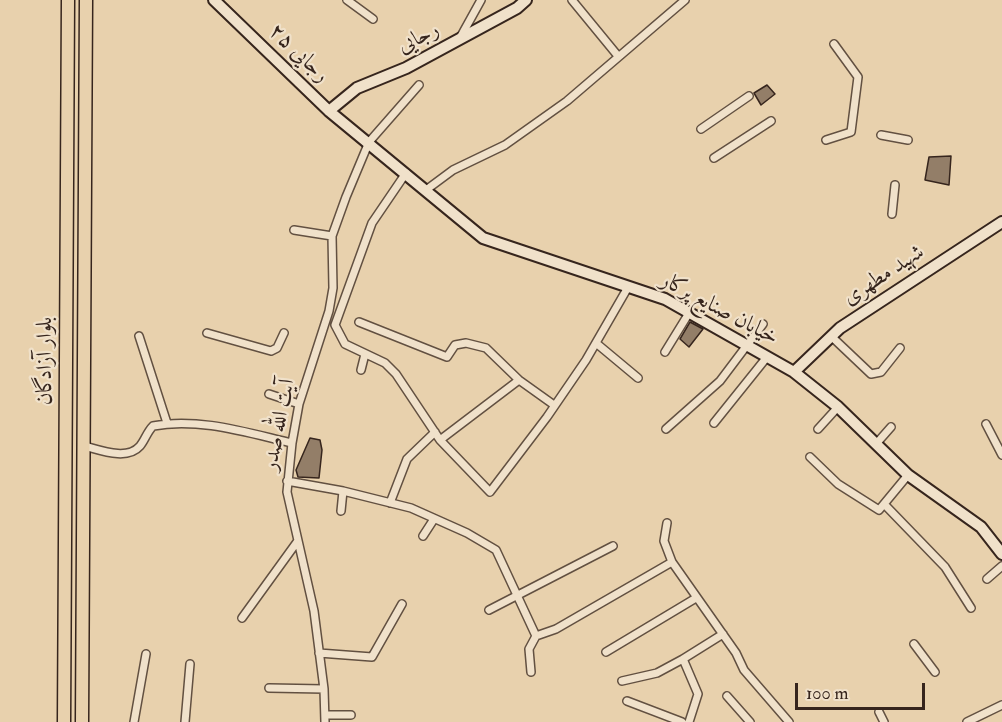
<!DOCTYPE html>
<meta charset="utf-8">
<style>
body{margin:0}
#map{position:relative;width:1002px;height:722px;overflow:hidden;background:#e8d1ad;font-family:"IM FELL Double Pica",serif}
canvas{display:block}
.scale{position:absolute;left:795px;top:683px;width:130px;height:27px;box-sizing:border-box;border:3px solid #36251d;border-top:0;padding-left:8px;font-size:18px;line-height:21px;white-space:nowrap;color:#36251d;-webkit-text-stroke:4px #f0e1ca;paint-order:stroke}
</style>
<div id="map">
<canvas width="1002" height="722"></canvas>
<div class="scale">100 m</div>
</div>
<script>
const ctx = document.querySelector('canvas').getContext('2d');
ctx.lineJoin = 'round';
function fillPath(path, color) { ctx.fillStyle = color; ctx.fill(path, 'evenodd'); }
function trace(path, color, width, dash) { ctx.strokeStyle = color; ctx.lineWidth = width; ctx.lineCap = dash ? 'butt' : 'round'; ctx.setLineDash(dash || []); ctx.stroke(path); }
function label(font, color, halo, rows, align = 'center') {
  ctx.font = font + ' "IM FELL Double Pica",Amiri,serif'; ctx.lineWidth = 4.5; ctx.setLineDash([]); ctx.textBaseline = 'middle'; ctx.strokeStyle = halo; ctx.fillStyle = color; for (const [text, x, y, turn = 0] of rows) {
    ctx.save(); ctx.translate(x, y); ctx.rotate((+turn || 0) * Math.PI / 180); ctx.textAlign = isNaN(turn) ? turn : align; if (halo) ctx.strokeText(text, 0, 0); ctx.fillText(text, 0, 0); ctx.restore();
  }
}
const building = new Path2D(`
 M 767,85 L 775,94 L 761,105 L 754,93 Z
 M 951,156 L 949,185 L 925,180 L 929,157 Z
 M 690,322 L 703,329 L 689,347 L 680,339 Z
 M 310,438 L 320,440 L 322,450 L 319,478 L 298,477 L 296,470 Z`);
const street = new Path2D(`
 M 347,0 L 373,19
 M 572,0 L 618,56
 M 460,38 L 481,0
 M 701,129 L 749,96
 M 881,135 L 908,140
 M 826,140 L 851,132 L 858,77 L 834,44
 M 714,158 L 771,121
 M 406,173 L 372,223 L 335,325 L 345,344 L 385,363 L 396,374 L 440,440 L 490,492 L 547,417 L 586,360 L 627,289
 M 426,190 L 453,170 L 505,145 L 567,101 L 685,0
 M 892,214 L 895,185
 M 294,230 L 332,236
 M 359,322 L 447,357 L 455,345 L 466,343 L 486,348 L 519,380 L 554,405
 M 207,333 L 271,351 L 277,348 L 284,333
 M 139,336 L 167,423
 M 832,337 L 871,374 L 881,372 L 900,348
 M 596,343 L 638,378
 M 665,352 L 689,313
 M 361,370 L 365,354
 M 269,394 L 299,404
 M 714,423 L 767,357
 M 986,424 L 1002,455
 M 666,429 L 720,381 L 763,324
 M 818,429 L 838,407
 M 440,440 L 519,380
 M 876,444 L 891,427
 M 84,446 C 100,450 127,461 140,446 C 145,440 147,432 153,426 C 198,417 248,433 292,443
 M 810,457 L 838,484 L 879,510 L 908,475
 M 287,481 L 343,491 L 411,508 L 467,533 L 496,550 L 536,636
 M 390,503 L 407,459 L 435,432
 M 885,505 L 945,567 L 971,608
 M 341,511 L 343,491
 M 667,523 L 664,541 L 672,562 L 736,653 L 744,670 L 789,722
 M 423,536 L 434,519
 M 987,579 L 1002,566
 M 489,610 L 613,546
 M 242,618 L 297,542
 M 536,636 L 556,629 L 672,562
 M 914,644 L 935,672
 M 606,652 L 696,598
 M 319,653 L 372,657 L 402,604
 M 531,672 L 529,649 L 536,636
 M 622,681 L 657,673 L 683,659
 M 269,688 L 324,689
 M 727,696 L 750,722
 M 627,701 L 682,722
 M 879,712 L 884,722
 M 325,715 L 351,715
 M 134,722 L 146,654
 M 185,722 L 190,664
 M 325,722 L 324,689 L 314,611 L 287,492 L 292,443 L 299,404 L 329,311 L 333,288 L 332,236 L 346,197 L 369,142 L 419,85
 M 689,722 L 698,694 L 683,659 L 723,634
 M 967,722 L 1002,705`);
const secondary = new Path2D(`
 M 214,0 L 329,111 L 483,238 L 665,299 L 794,372 L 838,407 L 908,475 L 981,527 L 1002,554
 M 329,111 L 357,88 L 406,68 L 517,8 L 526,0
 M 794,372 L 840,328 L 1002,222`);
const highway = new Path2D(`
 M 64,722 L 68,0
 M 82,722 L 86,0`);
const streetNames = [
 ["رجایی",419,39,-27],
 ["رجایی ۲۵",298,54,44],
 ["شهید مطهری",884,276,-33],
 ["خیابان صنایع پرکار",719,310,28],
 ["بلوار آزادگان",46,361,-90],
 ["آیت الله صدر",280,425,-79]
];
fillPath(building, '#937e68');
trace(building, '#36251d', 1.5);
trace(street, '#625041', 10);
trace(secondary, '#36251d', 14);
trace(highway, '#36251d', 15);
trace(street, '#f0e1ca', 7);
trace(secondary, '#f0e1ca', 10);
trace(highway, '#e8d1ad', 12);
label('22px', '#36251d', '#f0e1ca', streetNames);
</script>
